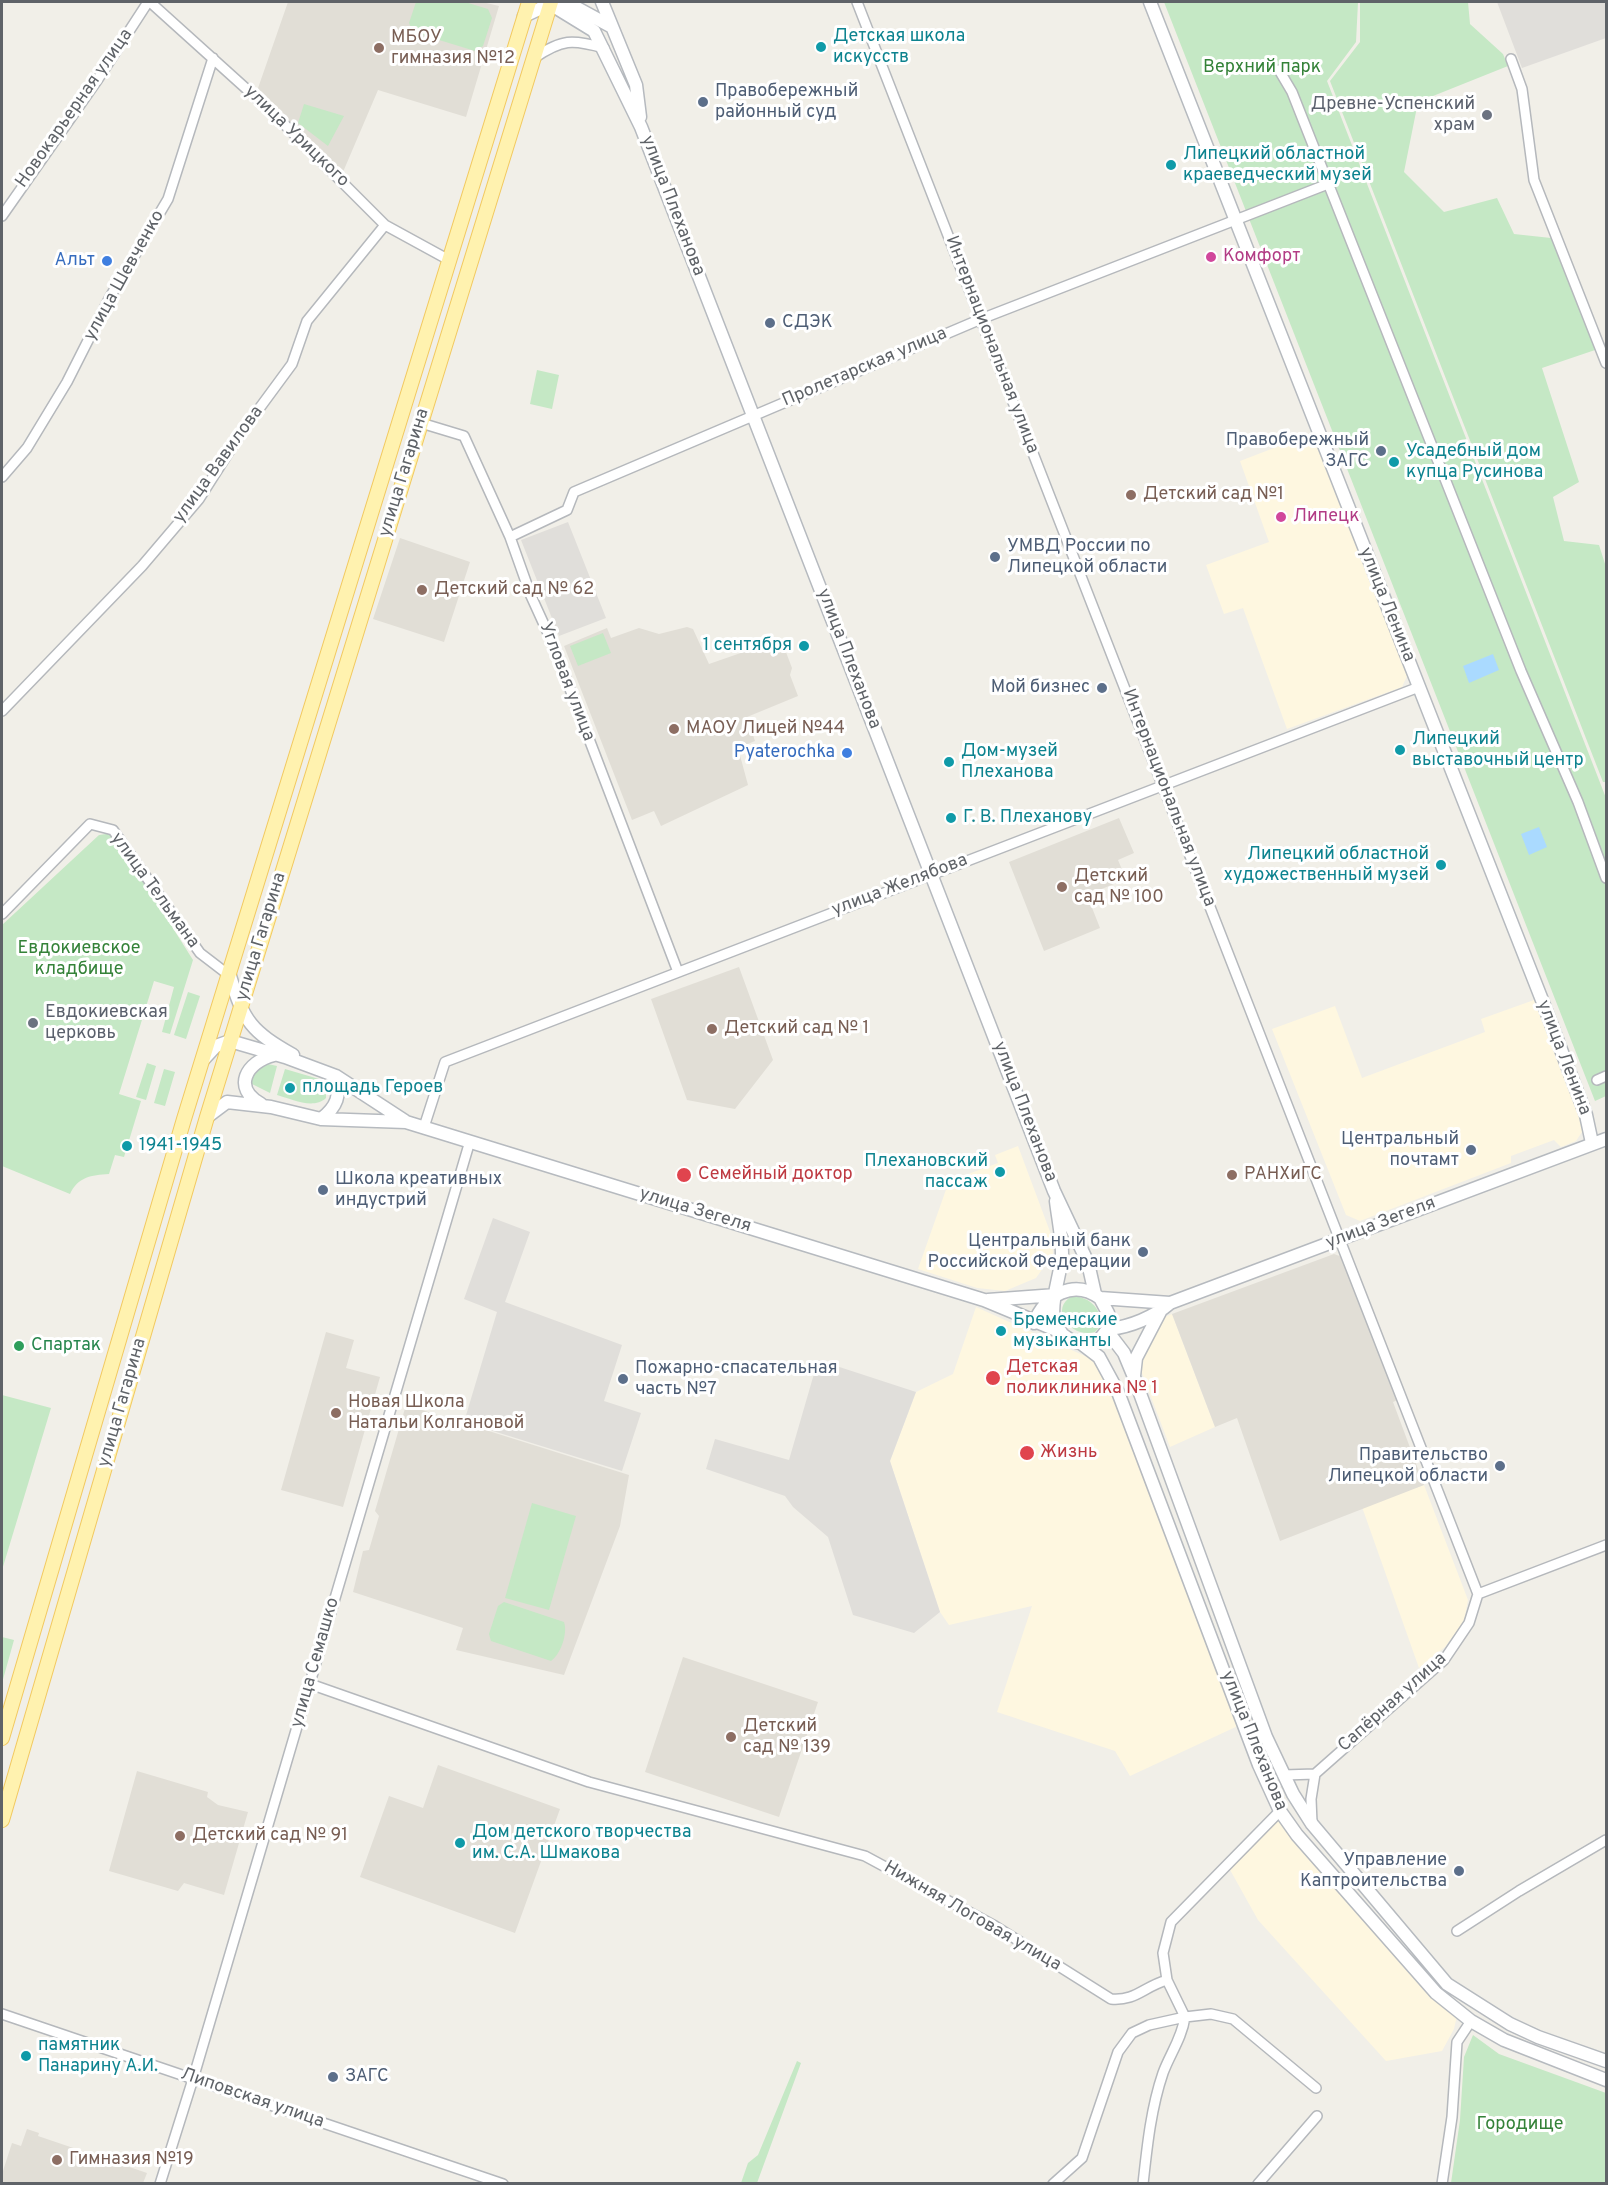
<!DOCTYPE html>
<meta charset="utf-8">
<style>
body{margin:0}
#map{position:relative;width:1608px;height:2185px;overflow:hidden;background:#f1efe8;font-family:Overpass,sans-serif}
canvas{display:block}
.frame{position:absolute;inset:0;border:3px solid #5f6368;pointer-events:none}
</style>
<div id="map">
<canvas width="1608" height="2185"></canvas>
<div class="frame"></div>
</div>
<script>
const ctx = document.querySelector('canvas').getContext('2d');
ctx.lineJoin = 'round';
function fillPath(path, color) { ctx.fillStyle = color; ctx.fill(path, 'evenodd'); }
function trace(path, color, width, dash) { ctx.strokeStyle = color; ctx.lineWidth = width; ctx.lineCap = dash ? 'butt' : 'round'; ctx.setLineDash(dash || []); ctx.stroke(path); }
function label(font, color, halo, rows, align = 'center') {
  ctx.font = font + ' Overpass,sans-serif'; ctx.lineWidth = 6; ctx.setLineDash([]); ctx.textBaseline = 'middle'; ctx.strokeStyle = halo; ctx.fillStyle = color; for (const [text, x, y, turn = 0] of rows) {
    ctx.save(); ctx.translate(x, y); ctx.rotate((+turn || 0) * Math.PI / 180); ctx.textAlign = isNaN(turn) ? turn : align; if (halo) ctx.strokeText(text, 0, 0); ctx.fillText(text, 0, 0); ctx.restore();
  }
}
const commercial = new Path2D(`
 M 1313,433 L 1407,676 L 1402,687 L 1287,729 L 1243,608 L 1224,614 L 1206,565 L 1269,542 L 1240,461 Z
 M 1534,1000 L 1584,1129 L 1576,1141 L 1561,1147 L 1554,1140 L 1511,1156 L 1511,1163 L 1360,1221 L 1346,1215 L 1272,1029 L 1335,1006 L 1362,1078 L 1485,1032 L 1481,1019 Z
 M 1018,1146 L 1052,1237 L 1053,1254 L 1036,1278 L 1005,1291 L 977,1288 L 918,1269 L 949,1181 L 998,1163 L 995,1155 Z
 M 976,1307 L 1096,1361 L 1106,1376 L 1240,1725 L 1130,1776 L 1115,1751 L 997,1712 L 1032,1606 L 949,1625 L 940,1612 L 890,1461 L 916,1392 L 953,1374 Z
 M 1172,1314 L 1215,1427 L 1170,1447 L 1140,1368 L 1144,1345 L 1162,1318 Z
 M 1424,1485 L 1468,1600 L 1464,1621 L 1445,1647 L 1419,1668 L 1362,1507 Z
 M 1280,1821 L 1311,1861 L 1431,1995 L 1457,2016 L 1454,2029 L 1442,2051 L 1386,2061 L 1258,1920 L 1229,1868 L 1268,1824 Z`);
const industrial = new Path2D(`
 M 1497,2 L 1606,2 L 1606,38 L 1522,68 Z
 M 568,522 L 606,618 L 559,636 L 521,540 Z
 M 493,1218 L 530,1232 L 505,1302 L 622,1345 L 604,1401 L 641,1413 L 622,1471 L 464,1422 L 497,1312 L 464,1299 Z
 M 818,1360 L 916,1392 L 890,1461 L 940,1612 L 914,1633 L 853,1615 L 828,1537 L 793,1507 L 785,1496 L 706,1469 L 715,1439 L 789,1460 Z`);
const education = new Path2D(`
 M 288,2 L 482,2 L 499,6 L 466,117 L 378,90 L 343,172 L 257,91 Z
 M 400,538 L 470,562 L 444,642 L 373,619 Z
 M 687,627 L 693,629 L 709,664 L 781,639 L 792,668 L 790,675 L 798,696 L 747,717 L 755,741 L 738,748 L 748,785 L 661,826 L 654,811 L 632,820 L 564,646 L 607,628 L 611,638 L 639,628 L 659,634 Z
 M 1119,818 L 1134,853 L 1118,860 L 1126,879 L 1087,895 L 1100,928 L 1044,951 L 1009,862 Z
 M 739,967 L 773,1060 L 735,1109 L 687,1100 L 651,999 Z
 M 1334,1254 L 1345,1258 L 1400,1399 L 1393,1402 L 1424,1485 L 1280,1541 L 1237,1418 L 1215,1427 L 1172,1314 Z
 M 326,1332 L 354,1340 L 346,1368 L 380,1377 L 343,1507 L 281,1490 Z
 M 406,1405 L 629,1475 L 620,1526 L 564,1675 L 456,1650 L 463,1628 L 353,1592 L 363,1551 L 369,1550 L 379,1516 L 375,1511 Z
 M 683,1657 L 818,1702 L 779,1817 L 645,1772 Z
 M 438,1765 L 560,1809 L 515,1933 L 360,1877 L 389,1796 L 423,1808 Z
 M 137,1771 L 208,1792 L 207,1797 L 218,1805 L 248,1812 L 224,1895 L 184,1883 L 178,1891 L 109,1871 Z
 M 27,2129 L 39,2133 L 38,2136 L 147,2173 L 143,2183 L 2,2183 L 2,2174 L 12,2143 L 21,2146 Z`);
const green = new Path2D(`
 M 416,2 L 465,2 L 488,9 L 492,18 L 483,46 L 475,51 L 413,32 L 409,23 Z
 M 1164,2 L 1358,2 L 1356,42 L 1327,81 L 1606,798 L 1606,1096 L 1595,1101 Z
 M 1360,2 L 1468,2 L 1470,24 L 1503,54 L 1508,66 L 1418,102 L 1404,172 L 1444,212 L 1497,198 L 1514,234 L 1551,238 L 1598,349 L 1542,368 L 1579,482 L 1553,497 L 1564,541 L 1599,545 L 1606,567 L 1606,782 L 1603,782 L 1330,81 L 1360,42 Z
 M 304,104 L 344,116 L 328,146 L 298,123 Z
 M 537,370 L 559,375 L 552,409 L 530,404 Z
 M 603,633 L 611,653 L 578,666 L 570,646 Z
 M 113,833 L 193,960 L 170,1034 L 162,1032 L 174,987 L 154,981 L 119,1094 L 141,1101 L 124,1157 L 115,1155 L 109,1174 C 91,1175 78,1177 70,1194 L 2,1166 L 2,925 L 99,835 Z
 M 188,992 L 200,996 L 186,1039 L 174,1035 Z
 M 147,1063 L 156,1066 L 146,1100 L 136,1097 Z
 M 268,1064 L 277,1066 L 270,1093 L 252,1084 L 250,1076 L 258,1065 Z
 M 164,1069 L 175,1072 L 165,1106 L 154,1103 Z
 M 285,1069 L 319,1079 L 326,1085 L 326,1098 C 313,1110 292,1099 277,1095 Z
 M 1072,1296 C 1089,1297 1101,1307 1101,1325 L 1095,1332 C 1072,1339 1048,1310 1072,1296 Z
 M 2,1395 L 51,1408 L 2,1570 Z
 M 532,1503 L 576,1516 L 549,1610 L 505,1598 Z
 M 504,1602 L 564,1622 C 568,1633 561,1654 551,1661 L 491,1641 L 489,1634 L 498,1606 Z
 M 2,1637 L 14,1640 L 2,1683 Z
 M 1473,2035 L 1499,2054 L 1606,2093 L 1606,2183 L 1451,2183 L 1460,2120 L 1464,2057 Z
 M 797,2061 L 801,2063 L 757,2183 L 741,2183 L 748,2163 L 758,2155 Z`);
const water = new Path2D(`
 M 1493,654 L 1499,670 L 1469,683 L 1463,666 Z
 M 1539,827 L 1547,847 L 1529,855 L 1521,834 Z`);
const street = new Path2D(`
 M 150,2 L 272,112 L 385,225 L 449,260
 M 857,2 L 1478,1594
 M 534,58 C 562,39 572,39 604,48
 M 1511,59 L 1522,89 L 1534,180 L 1606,363
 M 1279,70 L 1292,92 L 1521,671 L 1578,802 L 1606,878
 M 2,216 L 98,79 L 148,2
 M 421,423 L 464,436 L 510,537 L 531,596 L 552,642 L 678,972
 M 2,477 L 27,448 L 67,382 L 110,297 L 168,199 L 213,58
 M 510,537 L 567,510 L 574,492 L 981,319 L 1328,184
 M 2,711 L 142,566 L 199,499 L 239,436 L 292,364 L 307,321 L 385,225
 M 2,914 L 90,824 L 113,830 L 200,953 L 230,976
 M 1597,1080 L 1606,1076
 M 424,1127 L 445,1062 L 1419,687
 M 1478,1594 L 1606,1545
 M 310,1684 L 589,1782 L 865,1856 L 995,1926 L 1111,1999 C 1136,2001 1143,1987 1167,1980
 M 1284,1775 L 1315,1774 L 1444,1660 L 1469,1623 L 1478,1594
 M 1312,1823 L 1311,1799 L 1315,1774
 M 1457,1931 L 1519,1891 L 1606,1840
 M 2,2014 L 503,2184
 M 1185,2017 L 1167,1980 L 1163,1953 L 1171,1922 L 1280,1811
 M 160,2184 L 193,2079 L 470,1141
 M 1053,2184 L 1082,2158 L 1118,2052 L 1132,2033 L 1149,2025 L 1185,2017 L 1211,2014 L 1233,2019 L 1316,2088
 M 1143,2184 C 1147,2147 1151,2108 1163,2073 C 1170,2054 1182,2038 1185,2017
 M 1258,2184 L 1317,2116
 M 1442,2184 L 1452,2117 L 1457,2042 L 1471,2021`);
const secondary = new Path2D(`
 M 566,2 L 612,27
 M 602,2 L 636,85 L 640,117
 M 1150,2 L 1542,1000 L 1586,1115 L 1592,1143
 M 550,4 L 594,31 L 641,127 L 1054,1191 L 1088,1263 L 1095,1294
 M 524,16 L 550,4
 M 230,976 C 244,1022 251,1031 293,1055
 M 203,1060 L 216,1046 L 230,1041 L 285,1057 L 336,1076 L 405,1121
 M 261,1104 C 232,1088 246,1062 274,1055
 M 207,1117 L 227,1102 L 271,1107 L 321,1119 L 406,1122 L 984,1300 L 1061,1332
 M 321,1119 C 337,1107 341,1095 336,1076
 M 1100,1298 L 1170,1303
 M 988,1300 L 1056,1295
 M 1034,1323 C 1045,1296 1073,1278 1100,1298 L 1108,1313 L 1111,1325 L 1100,1339 C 1089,1344 1080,1345 1069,1339 C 1038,1323 1062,1279 1062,1253 C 1062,1236 1058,1218 1056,1201
 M 1109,1329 C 1130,1327 1154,1317 1170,1303 L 1606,1139
 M 1108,1332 L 1124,1353 L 1134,1377 L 1266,1737 L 1293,1794 L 1312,1824 L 1447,1984 L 1510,2024 L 1538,2037 L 1606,2061
 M 1082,1344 L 1099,1357 L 1118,1392 L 1259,1765 L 1280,1811 L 1297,1835 L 1436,1993 L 1471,2021 L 1504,2040 L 1606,2080
 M 1134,1376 L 1136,1358 L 1161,1310`);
const primary = new Path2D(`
 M 2,1738 L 184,1119 L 529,2
 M 2,1820 L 207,1117 L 551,2`);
const markers = [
 [821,47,6,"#0f9aa8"],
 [379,48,6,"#8d6e63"],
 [703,102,6,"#5c6f8a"],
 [1487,115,6,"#6b7280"],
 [1171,165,6,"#0f9aa8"],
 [1211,257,6,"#d1479c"],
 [107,261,6,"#3f7fe0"],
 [770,323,6,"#5c6f8a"],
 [1381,451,6,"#5c6f8a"],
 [1394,462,6,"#0f9aa8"],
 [1131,495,6,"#8d6e63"],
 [1281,517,6,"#d1479c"],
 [995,557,6,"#5c6f8a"],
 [422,590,6,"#8d6e63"],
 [804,646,6,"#0f9aa8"],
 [1102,688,6,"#5c6f8a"],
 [674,729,6,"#8d6e63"],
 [1400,750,6,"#0f9aa8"],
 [847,753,6,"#3f7fe0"],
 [949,762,6,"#0f9aa8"],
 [951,818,6,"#0f9aa8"],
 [1441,865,6,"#0f9aa8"],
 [1062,887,6,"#8d6e63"],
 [33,1023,6,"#6b7280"],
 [712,1029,6,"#8d6e63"],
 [290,1088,6,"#0f9aa8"],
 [127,1146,6,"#0f9aa8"],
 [1471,1150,6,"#5c6f8a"],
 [1000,1172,6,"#0f9aa8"],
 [684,1175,8,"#e0444e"],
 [1232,1175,6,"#8d6e63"],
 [323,1190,6,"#5c6f8a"],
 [1143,1252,6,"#5c6f8a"],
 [1001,1331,6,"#0f9aa8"],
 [19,1346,6,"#2e9e5b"],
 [993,1378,8,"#e0444e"],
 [623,1379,6,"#5c6f8a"],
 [336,1413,6,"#8d6e63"],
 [1027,1453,8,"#e0444e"],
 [1500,1466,6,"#5c6f8a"],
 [731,1737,6,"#8d6e63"],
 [180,1836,6,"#8d6e63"],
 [460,1843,6,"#0f9aa8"],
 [1459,1871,6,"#5c6f8a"],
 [26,2056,6,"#0f9aa8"],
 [333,2077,6,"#5c6f8a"],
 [57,2160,6,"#8d6e63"]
];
const cultureNames = [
 ["Детская школа",833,37],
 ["искусств",833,58],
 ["Липецкий областной",1183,155],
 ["краеведческий музей",1183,176],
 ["Усадебный дом",1406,452],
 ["купца Русинова",1406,473],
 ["1 сентября",792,646,"right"],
 ["Липецкий",1412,740],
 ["выставочный центр",1412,761],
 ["Дом-музей",961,752],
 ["Плеханова",961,773],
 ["Г. В. Плеханову",963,818],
 ["Липецкий областной",1429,855,"right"],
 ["художественный музей",1429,876,"right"],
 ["площадь Героев",302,1088],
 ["1941-1945",139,1146],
 ["Плехановский",988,1162,"right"],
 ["пассаж",988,1183,"right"],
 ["Бременские",1013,1321],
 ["музыканты",1013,1342],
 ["Дом детского творчества",472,1833],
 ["им. С.А. Шмакова",472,1854],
 ["памятник",38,2046],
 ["Панарину А.И.",38,2067]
];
const educationNames = [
 ["МБОУ",391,38],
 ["гимназия №12",391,59],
 ["Детский сад №1",1143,495],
 ["Детский сад № 62",434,590],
 ["МАОУ Лицей №44",686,729],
 ["Детский",1074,877],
 ["сад № 100",1074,898],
 ["Детский сад № 1",724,1029],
 ["РАНХиГС",1244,1175],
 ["Новая Школа",348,1403],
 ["Натальи Колгановой",348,1424],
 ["Детский",743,1727],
 ["сад № 139",743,1748],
 ["Детский сад № 91",192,1836],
 ["Гимназия №19",69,2160]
];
const parkNames = [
 ["Верхний парк",1262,68],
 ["Евдокиевское",79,949],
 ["кладбище",79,970],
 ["Городище",1520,2125]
];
const serviceNames = [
 ["Правобережный",715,92],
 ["районный суд",715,113],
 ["СДЭК",782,323],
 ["Правобережный",1369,441,"right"],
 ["ЗАГС",1369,462,"right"],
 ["УМВД России по",1007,547],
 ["Липецкой области",1007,568],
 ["Мой бизнес",1090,688,"right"],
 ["Центральный",1459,1140,"right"],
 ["почтамт",1459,1161,"right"],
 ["Школа креативных",335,1180],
 ["индустрий",335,1201],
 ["Центральный банк",1131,1242,"right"],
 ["Российской Федерации",1131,1263,"right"],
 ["Пожарно-спасательная",635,1369],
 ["часть №7",635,1390],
 ["Правительство",1488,1456,"right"],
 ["Липецкой области",1488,1477,"right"],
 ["Управление",1447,1861,"right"],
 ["Каптроительства",1447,1882,"right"],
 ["ЗАГС",345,2077]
];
const worshipNames = [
 ["Древне-Успенский",1475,105],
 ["храм",1475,126],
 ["Евдокиевская",45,1013,"left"],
 ["церковь",45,1034,"left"]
];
const streetNames = [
 ["Новокарьерная улица",75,109,-55],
 ["улица Урицкого",296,137,44],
 ["улица Плеханова",672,206,69],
 ["улица Шевченко",125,276,-61],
 ["Интернациональная улица",991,345,69],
 ["Пролетарская улица",865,368,-23],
 ["улица Вавилова",219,465,-54],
 ["улица Гагарина",405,473,-73],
 ["улица Ленина",1386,605,68],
 ["улица Плеханова",848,659,69],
 ["Угловая улица",566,682,69],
 ["Интернациональная улица",1168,798,69],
 ["улица Желябова",900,886,-21],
 ["улица Тельмана",154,891,54],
 ["улица Гагарина",262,937,-73],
 ["улица Ленина",1563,1058,69],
 ["улица Плеханова",1024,1112,69],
 ["улица Зегеля",695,1211,17],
 ["улица Зегеля",1381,1224,-21],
 ["улица Гагарина",123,1403,-74],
 ["улица Семашко",316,1663,-74],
 ["Сапёрная улица",1393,1703,-42],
 ["улица Плеханова",1253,1741,68],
 ["Нижняя Логовая улица",972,1917,30],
 ["Липовская улица",252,2099,19]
];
const hotelNames = [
 ["Комфорт",1223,257],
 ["Липецк",1293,517]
];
const shopNames = [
 ["Альт",95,261],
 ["Pyaterochka",835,753]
];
const healthNames = [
 ["Семейный доктор",698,1175],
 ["Детская",1006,1368],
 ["поликлиника № 1",1006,1389],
 ["Жизнь",1040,1453]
];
const leisureNames = [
 ["Спартак",31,1346]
];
fillPath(commercial, '#fef7e0');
fillPath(industrial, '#e0deda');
fillPath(education, '#e1ded6');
fillPath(green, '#c5e8c5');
fillPath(water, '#aadaff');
trace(street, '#b5b8bc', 12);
trace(secondary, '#b6babf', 15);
trace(primary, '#f2c960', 16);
trace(street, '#fff', 9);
trace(secondary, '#fff', 12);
trace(primary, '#fff2af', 14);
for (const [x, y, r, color] of markers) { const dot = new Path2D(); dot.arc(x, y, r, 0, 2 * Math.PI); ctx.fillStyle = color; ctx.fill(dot); trace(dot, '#fff', 2); }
label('18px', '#0d838f', '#fff', cultureNames, 'left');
label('18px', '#785e54', '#fff', educationNames, 'left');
label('18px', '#348238', '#fff', parkNames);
label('18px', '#4e5e75', '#fff', serviceNames, 'left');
label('18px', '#5b616d', '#fff', worshipNames, 'right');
label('18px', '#5f6368', '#fff', streetNames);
label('18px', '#b23c85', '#fff', hotelNames, 'left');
label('18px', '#366cbe', '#fff', shopNames, 'right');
label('18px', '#be3a42', '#fff', healthNames, 'left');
label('18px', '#27864d', '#fff', leisureNames, 'left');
</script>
